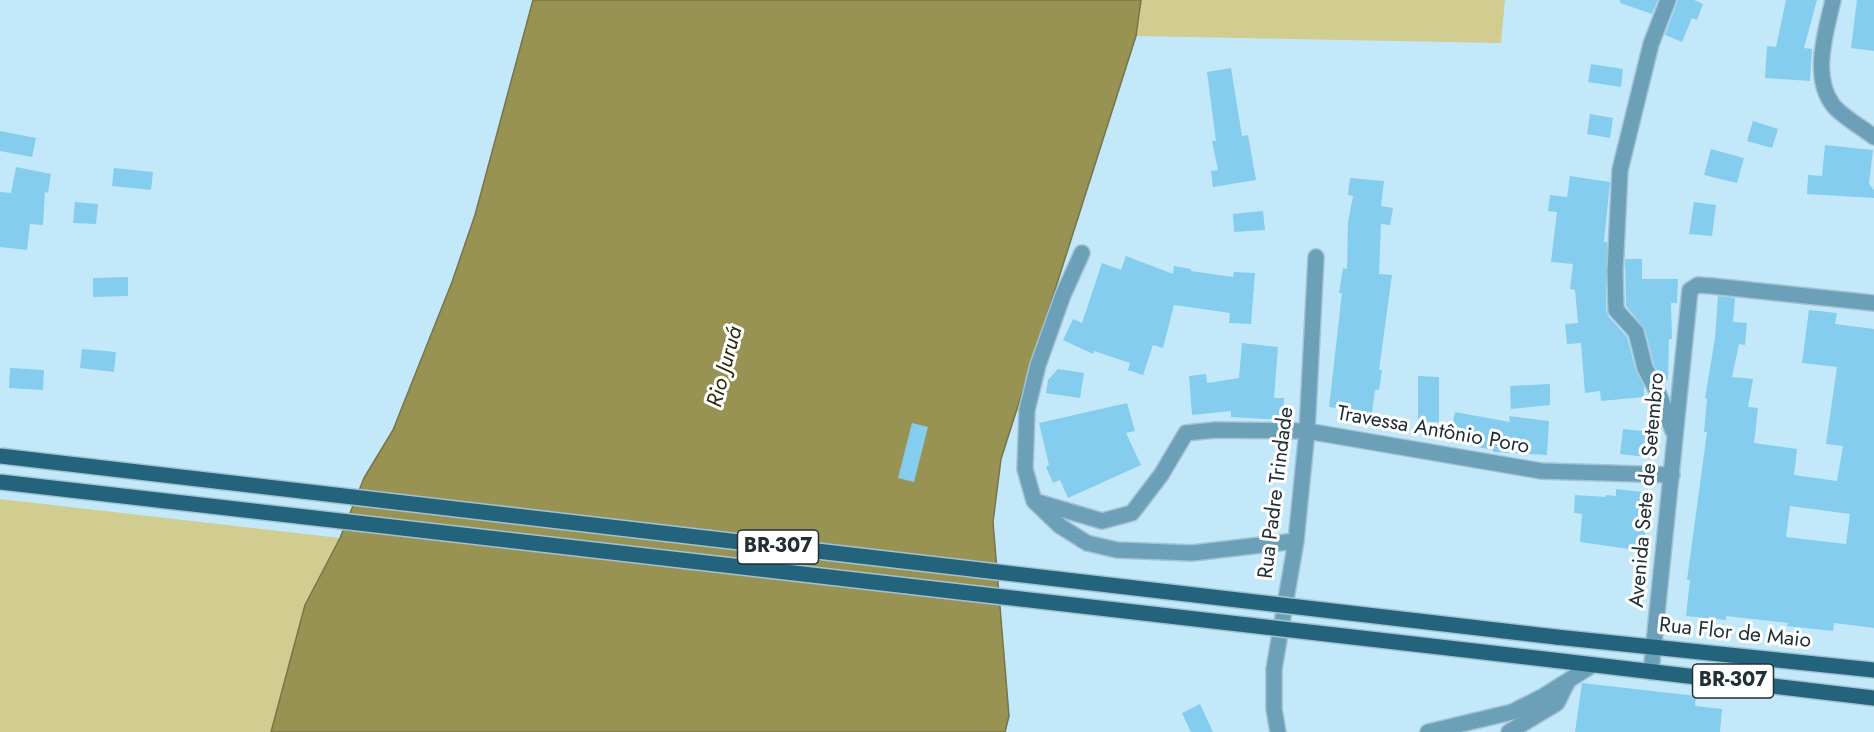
<!DOCTYPE html>
<meta charset="utf-8">
<style>
body{margin:0}
canvas{display:block;background:#c3e8f9}
</style>
<canvas width="1874" height="732"></canvas>
<script>
const ctx = document.querySelector('canvas').getContext('2d');
ctx.lineJoin = 'round';
function fillPath(path, color) { ctx.fillStyle = color; ctx.fill(path, 'evenodd'); }
function trace(path, color, width, dash) { ctx.strokeStyle = color; ctx.lineWidth = width; ctx.lineCap = dash ? 'butt' : 'round'; ctx.setLineDash(dash || []); ctx.stroke(path); }
function label(font, color, halo, rows, align = 'center') {
  ctx.font = font + ' Jost,sans-serif'; ctx.lineWidth = 6; ctx.setLineDash([]); ctx.textBaseline = 'middle'; ctx.strokeStyle = halo; ctx.fillStyle = color; for (const [text, x, y, turn = 0] of rows) {
    ctx.save(); ctx.translate(x, y); ctx.rotate((+turn || 0) * Math.PI / 180); ctx.textAlign = isNaN(turn) ? turn : align; if (halo) ctx.strokeText(text, 0, 0); ctx.fillText(text, 0, 0); ctx.restore();
  }
}
const green = new Path2D(`
 M 1141,0 L 1505,0 L 1501,43 L 1136,36 Z
 M 0,499 L 340,538 L 305,605 L 271,732 L 0,732 Z`);
const water = new Path2D(`
 M 533,0 L 1141,0 L 1136,36 L 1001,459 L 993,522 L 1009,716 L 1005,732 L 271,732 L 305,605 L 340,538 L 364,478 L 393,430 L 452,282 L 475,215 Z`);
const building = new Path2D(`
 M 1620,0 L 1658,0 L 1652,14 L 1620,3 Z
 M 1678,0 L 1694,0 L 1703,4 L 1697,20 L 1692,18 L 1682,42 L 1665,35 Z
 M 1786,0 L 1817,0 L 1804,48 L 1812,49 L 1810,81 L 1765,78 L 1767,46 L 1776,47 Z
 M 1857,0 L 1874,0 L 1874,51 L 1851,48 Z
 M 1591,64 L 1623,69 L 1621,87 L 1588,82 Z
 M 1231,68 L 1242,136 L 1248,135 L 1256,180 L 1213,187 L 1211,171 L 1218,170 L 1212,141 L 1216,141 L 1207,72 Z
 M 1590,114 L 1613,118 L 1610,138 L 1587,134 Z
 M 1753,121 L 1778,129 L 1772,148 L 1747,141 Z
 M 0,131 L 36,138 L 32,157 L 0,151 Z
 M 1825,145 L 1873,150 L 1869,184 L 1874,190 L 1874,198 L 1807,194 L 1808,175 L 1822,176 Z
 M 1711,149 L 1744,158 L 1737,183 L 1704,175 Z
 M 16,167 L 51,174 L 48,193 L 45,192 L 43,225 L 30,224 L 27,250 L 0,247 L 0,192 L 11,193 Z
 M 114,168 L 153,172 L 151,190 L 112,186 Z
 M 1570,176 L 1610,182 L 1604,242 L 1607,242 L 1606,310 L 1609,317 L 1627,337 L 1636,371 L 1644,386 L 1644,397 L 1601,401 L 1600,391 L 1585,393 L 1581,343 L 1567,344 L 1565,324 L 1578,323 L 1575,290 L 1570,289 L 1573,264 L 1551,262 L 1557,212 L 1548,211 L 1550,195 L 1567,197 Z
 M 1350,178 L 1384,181 L 1381,206 L 1393,208 L 1390,225 L 1381,224 L 1379,274 L 1392,275 L 1379,370 L 1382,370 L 1379,390 L 1375,390 L 1372,413 L 1329,407 L 1342,293 L 1339,293 L 1343,268 L 1347,269 L 1348,222 L 1353,196 L 1348,195 Z
 M 75,202 L 98,204 L 96,224 L 73,223 Z
 M 1694,202 L 1716,205 L 1712,236 L 1689,234 Z
 M 1263,211 L 1265,230 L 1234,232 L 1233,214 Z
 M 1126,256 L 1173,274 L 1174,266 L 1191,269 L 1191,271 L 1233,277 L 1234,272 L 1255,273 L 1251,324 L 1229,323 L 1230,313 L 1174,305 L 1163,348 L 1153,345 L 1143,375 L 1128,370 L 1130,363 L 1094,351 L 1093,354 L 1063,340 L 1073,319 L 1082,323 L 1102,263 L 1121,270 Z
 M 1625,259 L 1642,259 L 1642,279 L 1678,279 L 1677,303 L 1671,303 L 1672,339 L 1669,339 L 1668,380 L 1662,381 L 1654,365 L 1645,329 L 1626,306 Z
 M 128,277 L 128,296 L 93,297 L 93,278 Z
 M 1718,296 L 1735,298 L 1733,322 L 1747,323 L 1745,345 L 1739,344 L 1732,377 L 1753,379 L 1748,407 L 1758,408 L 1754,443 L 1797,449 L 1794,475 L 1837,481 L 1843,446 L 1826,444 L 1837,367 L 1802,363 L 1809,310 L 1837,313 L 1835,324 L 1874,329 L 1874,628 L 1834,623 L 1833,631 L 1787,626 L 1788,623 L 1726,616 L 1726,620 L 1686,616 L 1690,580 L 1687,580 L 1707,432 L 1704,432 L 1707,399 L 1705,398 L 1715,338 ZM 1790,506 L 1850,514 L 1846,544 L 1786,537 Z
 M 1242,343 L 1278,347 L 1274,398 L 1284,398 L 1283,420 L 1231,417 L 1231,411 L 1192,415 L 1189,376 L 1206,374 L 1207,383 L 1239,378 Z
 M 82,349 L 116,352 L 114,372 L 80,368 Z
 M 10,368 L 44,370 L 43,390 L 9,388 Z
 M 1058,369 L 1084,373 L 1080,398 L 1046,393 L 1048,380 Z
 M 1418,376 L 1439,377 L 1439,422 L 1418,422 Z
 M 1550,384 L 1550,405 L 1511,409 L 1510,386 Z
 M 1127,403 L 1135,431 L 1126,433 L 1141,465 L 1068,498 L 1060,480 L 1053,483 L 1046,467 L 1049,465 L 1039,423 Z
 M 1455,412 L 1510,422 L 1509,416 L 1549,421 L 1547,455 L 1493,452 L 1493,450 L 1449,441 Z
 M 912,423 L 928,427 L 914,482 L 898,478 Z
 M 1623,429 L 1660,433 L 1656,458 L 1620,454 Z
 M 1616,489 L 1651,493 L 1643,551 L 1580,542 L 1582,514 L 1574,513 L 1575,495 L 1606,497 L 1606,495 L 1616,496 Z
 M 1582,683 L 1696,696 L 1695,706 L 1722,709 L 1720,732 L 1575,732 Z
 M 1200,704 L 1213,732 L 1191,732 L 1182,713 Z`);
const minor = new Path2D(`
 M 1668,0 L 1651,44 L 1620,170 L 1615,272 L 1616,310 L 1636,332 L 1645,368 L 1660,397 L 1673,431
 M 1833,0 C 1826,32 1811,76 1833,105 C 1841,116 1863,128 1874,137
 M 1082,253 L 1063,295 L 1038,365 L 1027,410 L 1025,469 L 1034,501 L 1060,526 L 1087,543 L 1117,550 L 1192,553 L 1296,541
 M 1034,501 L 1102,521 L 1132,513 L 1161,475 L 1186,433 L 1215,430 L 1307,431 L 1541,471 L 1672,475
 M 1651,672 L 1690,290 L 1698,285 L 1712,286 L 1874,303
 M 1278,732 L 1274,709 L 1274,669 L 1296,541 L 1307,431 L 1316,257
 M 1428,732 L 1512,712 L 1542,697 L 1591,666
 M 1509,732 L 1557,703 L 1568,681`);
const primary = new Path2D(`
 M 1556,637 L 1874,670
 M 1553,660 L 1874,698`);
const primaryBridge = new Path2D(`
 M 0,456 L 1556,637
 M 0,482 L 1553,660`);
const shields = [
 [778,547,81],
 [1733,681,81]
];
const shieldNames = [
 ["BR-307",778,547],
 ["BR-307",1733,681]
];
const streetNames = [
 ["Travessa Antônio Poro",1433,431,10],
 ["Avenida Sete de Setembro",1648,490,-85],
 ["Rua Padre Trindade",1277,493,-83],
 ["Rua Flor de Maio",1735,634,6]
];
const waterNames = [
 ["Rio Juruá",726,367,-75]
];
fillPath(green, '#d1cc8f');
fillPath(water, '#999353');
trace(water, '#75754a', 1.5);
fillPath(building, '#84cdee');
trace(minor, '#a3c3d2', 18);
trace(primary, '#a3c3d2', 18);
trace(minor, '#6ba0b8', 15);
trace(primary, '#24637c', 15);
trace(primaryBridge, '#a3c3d2', 18, []);
trace(primaryBridge, '#24637c', 15);
for (const [x, y, w] of shields) { const box = new Path2D(); box.roundRect(x - w / 2, y - 17, w, 34, 4.5); ctx.fillStyle = '#fff'; ctx.fill(box); trace(box, '#212f36', 1.5); }
label('bold 20px', '#212f36', null, shieldNames);
label('21px', '#212f36', '#fff', streetNames);
label('italic 22px', '#2d2a0c', '#fff', waterNames);
</script>
